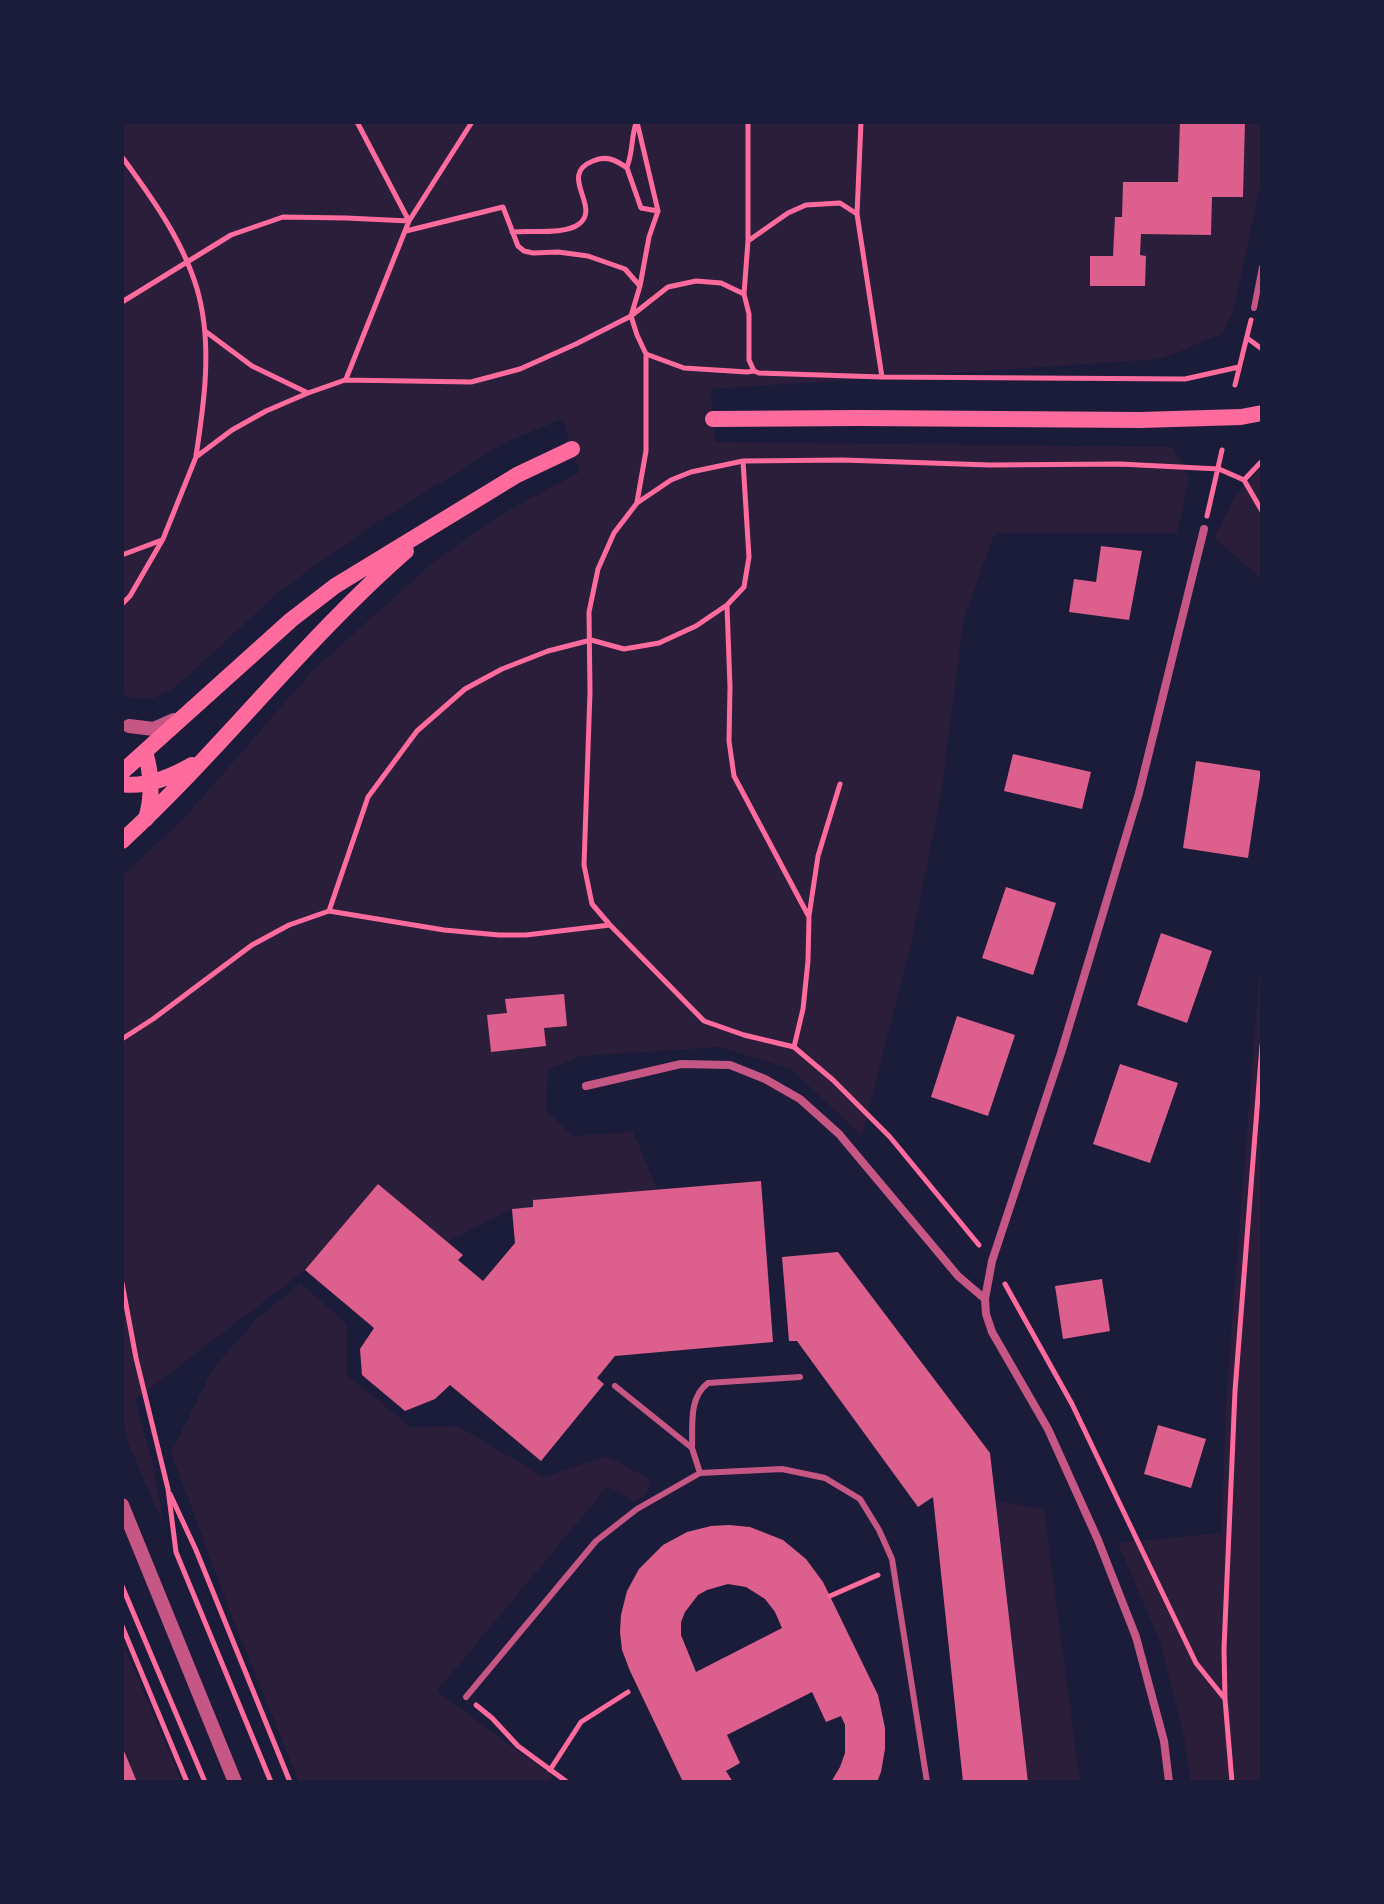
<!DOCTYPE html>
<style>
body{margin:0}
#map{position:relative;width:1384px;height:1904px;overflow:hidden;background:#1b1b3a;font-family:"PT Sans Narrow",sans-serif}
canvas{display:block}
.frame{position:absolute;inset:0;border:124px solid #1b1b3a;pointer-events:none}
</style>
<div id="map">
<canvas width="1384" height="1904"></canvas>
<div class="frame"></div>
</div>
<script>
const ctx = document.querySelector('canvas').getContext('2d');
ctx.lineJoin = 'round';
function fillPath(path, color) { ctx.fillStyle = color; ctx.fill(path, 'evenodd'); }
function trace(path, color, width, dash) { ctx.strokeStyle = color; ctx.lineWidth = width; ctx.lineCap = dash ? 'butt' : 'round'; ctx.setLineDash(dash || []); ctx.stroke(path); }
const green = new Path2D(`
 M 122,122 L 1262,122 L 1262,178 L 1233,312 L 1222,334 L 1161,359 L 711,389 L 715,442 L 1173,447 L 1189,479 L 1177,533 L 995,533 L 964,617 L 941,795 L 911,944 L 862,1136 L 791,1069 L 720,1047 L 581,1056 L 548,1070 L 546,1110 L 573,1136 L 633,1132 L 658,1190 L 533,1200 L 533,1207 L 512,1209 L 447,1242 L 378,1184 L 305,1270 L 135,1400 L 152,1461 L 165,1528 L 129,1445 L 122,1418 L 122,876 L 186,816 L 314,669 L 436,560 L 509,510 L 580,472 L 562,419 L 506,442 L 374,524 L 281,590 L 180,683 C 159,698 147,705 122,694 Z
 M 1262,467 L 1262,580 L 1214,537 L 1236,495 Z
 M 1262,940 L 1262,1782 L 1191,1782 L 1184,1737 L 1160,1642 L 1118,1543 L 1221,1533 L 1227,1386 Z
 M 301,1283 L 347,1324 L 347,1375 L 411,1427 L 458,1426 L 544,1477 L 607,1456 L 651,1480 L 646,1495 L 634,1502 L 608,1486 L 437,1691 L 552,1776 L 548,1782 L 299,1782 L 231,1614 L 171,1453 L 212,1370 L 256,1319 Z
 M 996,1500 L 1044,1510 L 1080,1782 L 1028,1782 Z
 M 122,1642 L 182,1782 L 137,1782 L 122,1745 Z`);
const building = new Path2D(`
 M 1180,122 L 1245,122 L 1243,197 L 1212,197 L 1211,235 L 1141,234 L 1140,255 L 1146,256 L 1145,286 L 1090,286 L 1090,256 L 1113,256 L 1115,217 L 1122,217 L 1123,182 L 1178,182 Z
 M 1101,546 L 1142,551 L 1129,620 L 1069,612 L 1074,579 L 1096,582 Z
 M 1013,754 L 1091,772 L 1082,809 L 1004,791 Z
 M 1196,761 L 1261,771 L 1248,858 L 1183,848 Z
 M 1006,887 L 1056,903 L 1033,975 L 982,958 Z
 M 1161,933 L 1212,951 L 1187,1023 L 1137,1005 Z
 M 564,994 L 567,1026 L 544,1028 L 546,1046 L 491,1052 L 487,1015 L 507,1013 L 505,999 Z
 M 957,1016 L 1015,1035 L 988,1116 L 931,1097 Z
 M 1120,1064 L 1178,1083 L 1150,1163 L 1093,1144 Z
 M 761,1181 L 773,1342 L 615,1356 L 597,1378 L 604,1384 L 541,1461 L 450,1385 L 435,1399 L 405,1411 L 362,1375 L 360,1349 L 374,1328 L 305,1270 L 378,1184 L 463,1255 L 458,1260 L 483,1281 L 515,1243 L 512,1209 L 533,1207 L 533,1200 Z
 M 838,1252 L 990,1453 L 1028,1782 L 963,1782 L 933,1497 L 918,1507 L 797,1341 L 789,1341 L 782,1257 Z
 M 1102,1279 L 1110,1331 L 1063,1339 L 1055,1286 Z
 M 1158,1425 L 1206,1439 L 1191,1488 L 1144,1474 Z
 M 729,1525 L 750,1527 L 783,1540 L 806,1559 L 823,1582 L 878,1695 L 885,1728 L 885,1749 L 881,1772 L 877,1782 L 831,1782 L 840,1767 L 845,1753 L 845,1725 L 841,1716 L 826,1722 L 812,1692 L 727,1735 L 740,1763 L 726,1771 L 733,1782 L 683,1782 L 630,1671 L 622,1650 L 620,1632 L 621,1615 L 627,1591 L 639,1569 L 663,1545 L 687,1532 L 711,1526 ZM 728,1584 L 746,1587 L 765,1599 L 775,1612 L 782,1628 L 696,1672 L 681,1635 L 681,1622 L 685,1612 L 698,1595 L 707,1590 Z
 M 122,1746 L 137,1782 L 122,1782 Z`);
const path = new Path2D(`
 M 637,122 L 658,211
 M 122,157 C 153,199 186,245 199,296 C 212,348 204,404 196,456
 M 627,167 C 633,152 631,138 636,123
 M 857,214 L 882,377
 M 406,231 L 503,207 L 518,246 L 524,251 L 533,253 L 558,252 L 588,256 L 625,269 L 639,285
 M 512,232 C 530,230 565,235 579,224 C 602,207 557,175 593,161 C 606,155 616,160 627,168 L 641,208 L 658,211 L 649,237 L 640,286 L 631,316 L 637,335 L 646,354 L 646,451 L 637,502
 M 748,241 L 788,213 L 806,205 L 840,203 L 857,214 L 861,122
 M 744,294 L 748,241 L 748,122
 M 122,302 L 231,235 L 283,217 L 346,218 L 409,221 L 472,122
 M 205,331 L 252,366 L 308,393
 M 1247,338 L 1262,349
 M 646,354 L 684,368 L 747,372 L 754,371
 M 346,379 L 409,221 L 357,122
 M 1235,385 L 1251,320
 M 743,461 L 691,472 L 671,480 L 637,503 L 614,533 L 598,569 L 589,612 L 590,692 L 584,865 L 592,904 L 610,925 L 704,1021 L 744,1035 L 794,1047 L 833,1080 L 890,1137 L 979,1245
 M 1244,480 L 1262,511
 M 1244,480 L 1262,461
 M 1207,516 L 1222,450
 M 122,555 L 162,540
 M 122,604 L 130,596 L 163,539 L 196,457 L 232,430 L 266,411 L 308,393 L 345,380 L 471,382 L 520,369 L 576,344 L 631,316 L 668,287 L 696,281 L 721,283 L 744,294 L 749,314 L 749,360 L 754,371 L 759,373 L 882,377 L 1185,379 L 1239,367
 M 727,606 L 730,687 L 729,741 L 734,776 L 809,917 L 808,961 L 803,1009 L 794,1047
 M 329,911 L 368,797 L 417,731 L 465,689 L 502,669 L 548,651 L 591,640 L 624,649 L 659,643 L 696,626 L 727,605 L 744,587 L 749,557 L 743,461 L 843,460 L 989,465 L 1120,464 L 1219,469 L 1244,480
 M 809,916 L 818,856 L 840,784
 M 122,1039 L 153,1019 L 252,945 L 289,925 L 329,911 L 444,930 L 499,935 L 526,935 L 610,925
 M 122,1283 L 136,1358 L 168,1489 L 176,1552 L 271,1782
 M 1005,1284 L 1072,1404 L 1196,1663 L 1225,1699
 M 170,1494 L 196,1550 L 290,1782
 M 122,1586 L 205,1782
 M 830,1596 L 878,1575
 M 122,1626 L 187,1782
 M 476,1705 L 492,1718 L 518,1746 L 567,1782
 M 550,1770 L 581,1722 L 628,1692
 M 1232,1782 L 1225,1699 L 1224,1649 L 1235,1391 L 1262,1045`);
const service = new Path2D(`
 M 1254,308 L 1262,267
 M 615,1386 L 692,1448 L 700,1473 L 782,1469 L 825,1478 L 860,1499 L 879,1530 L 892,1559 L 927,1782
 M 692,1448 C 693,1426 688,1398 708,1383 L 800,1377
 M 466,1697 L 596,1541 L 637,1509 L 700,1473`);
const minor = new Path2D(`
 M 586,1086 L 681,1064 L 730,1065 L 765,1079 L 800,1099 L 839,1134 L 958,1276 L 985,1299
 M 1169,1782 L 1164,1741 L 1136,1637 L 1098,1540 L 1048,1429 L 992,1332 L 986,1314 L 985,1299 L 992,1261 L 1061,1053 L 1139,793 L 1204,529`);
const tertiary = new Path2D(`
 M 129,726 L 154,729 L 174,720
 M 122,1505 L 235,1782`);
const secondary = new Path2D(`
 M 713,419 L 859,418 L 1140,420 L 1241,417 L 1262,413
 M 145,752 C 152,775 153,796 146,819
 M 122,772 L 291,620 L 335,586 L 517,475 L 572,449
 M 122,784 C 146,788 171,777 192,765
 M 122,841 C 221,750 304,640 406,551`);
fillPath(green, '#2a1e3b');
fillPath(building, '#dd5f8e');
trace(path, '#ff6b9d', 5);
trace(service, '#c65784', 6);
trace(minor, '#c65784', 8);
trace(tertiary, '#c65784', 14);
trace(secondary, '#ff6b9d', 16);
</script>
